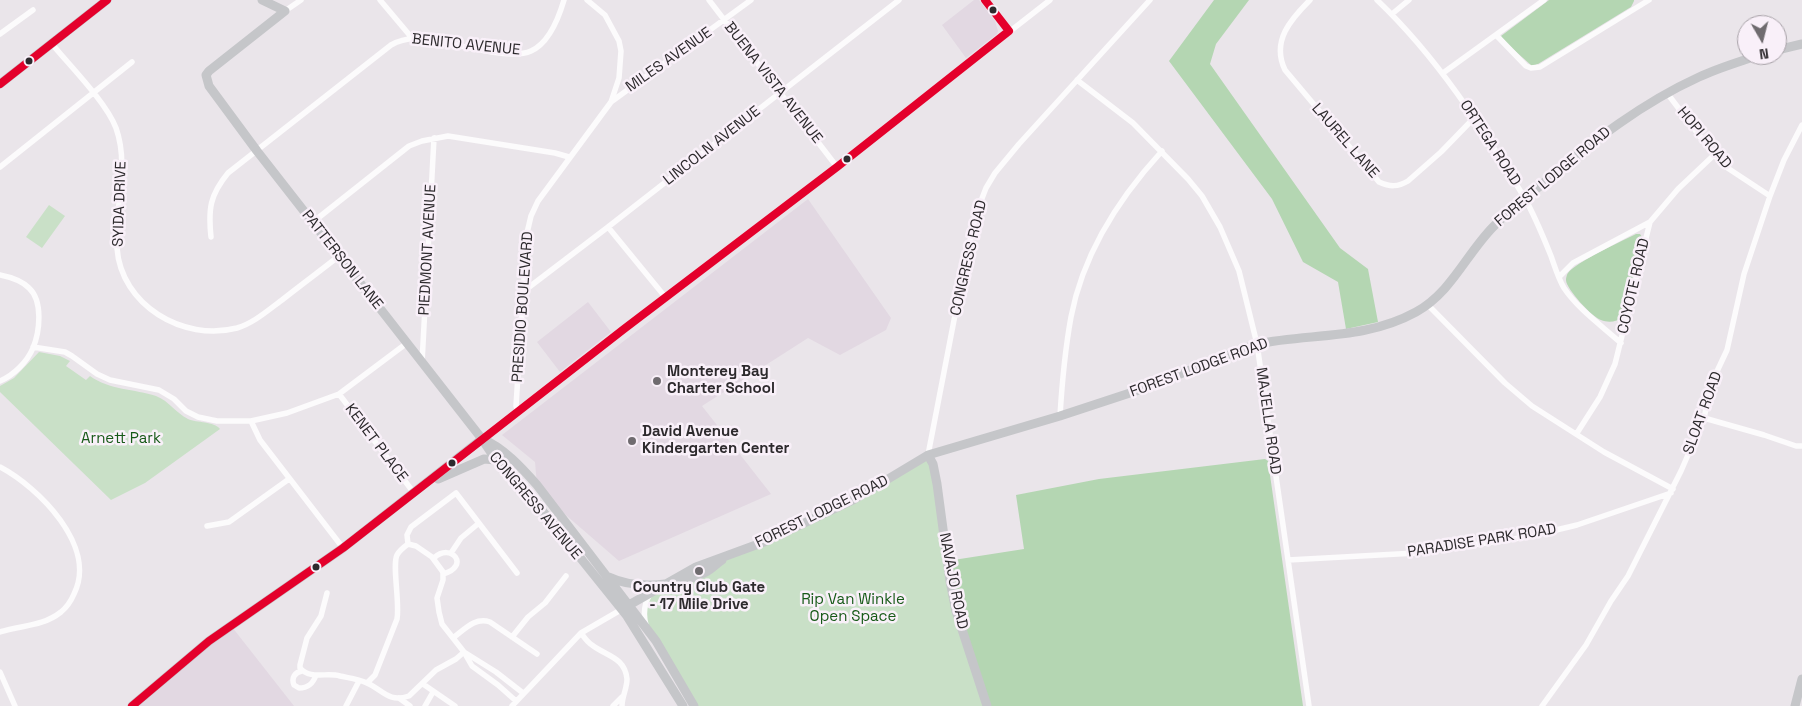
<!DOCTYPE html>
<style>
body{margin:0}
#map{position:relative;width:1802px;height:706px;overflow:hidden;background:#eae5ea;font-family:"Space Grotesk",sans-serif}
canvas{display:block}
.north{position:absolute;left:1737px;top:15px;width:50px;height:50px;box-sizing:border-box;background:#f9f0f9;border:1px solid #a7a1a7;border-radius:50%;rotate:172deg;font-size:14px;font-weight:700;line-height:20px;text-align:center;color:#2d2a2d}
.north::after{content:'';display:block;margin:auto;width:18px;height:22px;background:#6f6b6f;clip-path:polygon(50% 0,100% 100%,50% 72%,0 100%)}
</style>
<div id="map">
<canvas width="1802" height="706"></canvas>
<div class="north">N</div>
</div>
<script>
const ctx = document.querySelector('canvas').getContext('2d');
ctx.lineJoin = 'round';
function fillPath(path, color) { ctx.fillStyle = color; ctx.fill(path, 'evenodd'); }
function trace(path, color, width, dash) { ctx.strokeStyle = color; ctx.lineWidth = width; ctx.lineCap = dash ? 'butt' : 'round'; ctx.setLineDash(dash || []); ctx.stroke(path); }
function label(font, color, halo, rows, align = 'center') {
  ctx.font = font + ' "Space Grotesk",sans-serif'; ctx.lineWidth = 5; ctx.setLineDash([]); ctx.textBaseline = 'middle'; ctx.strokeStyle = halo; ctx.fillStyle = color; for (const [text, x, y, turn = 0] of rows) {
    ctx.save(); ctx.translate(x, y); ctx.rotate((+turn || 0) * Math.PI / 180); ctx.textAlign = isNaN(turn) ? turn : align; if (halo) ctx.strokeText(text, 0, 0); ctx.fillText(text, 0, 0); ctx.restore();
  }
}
const built = new Path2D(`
 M 974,0 L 979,0 L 995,21 L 998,31 L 997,34 L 966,58 L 942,25 Z
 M 808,199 L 891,318 L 886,330 L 840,355 L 808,338 L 702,406 L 771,494 L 619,561 L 545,497 L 537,485 L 535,462 L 502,435 Z
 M 588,302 L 611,332 L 560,372 L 537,342 Z
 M 232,627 L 294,706 L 139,706 Z`);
const green = new Path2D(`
 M 49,205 L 65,216 L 42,248 L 26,237 Z
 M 39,352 L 60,356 L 70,361 L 66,366 L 86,380 L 90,376 C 109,390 135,389 156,396 C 169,401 176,413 188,419 C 197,423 214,421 220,429 L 145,483 L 111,500 L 0,392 L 0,386 L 14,378 Z
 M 928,455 L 947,561 L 987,706 L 694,706 L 650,632 L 644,608 L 647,599 L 726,557 L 853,500 Z`);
const forest = new Path2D(`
 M 1214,0 L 1249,0 L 1216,44 L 1210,64 L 1340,248 L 1368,269 L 1378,322 L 1346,329 L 1338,282 L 1303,262 L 1272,199 L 1169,61 Z
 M 1549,0 L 1634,0 L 1634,1 L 1631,7 L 1538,64 L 1532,66 L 1504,41 L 1501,36 Z
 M 1636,234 L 1640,234 L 1642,237 L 1623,317 C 1617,322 1608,323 1601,320 C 1593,318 1566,289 1566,280 C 1566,278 1567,274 1568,273 C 1576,262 1622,241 1636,234 Z
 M 1265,459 L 1268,461 L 1303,706 L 987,706 L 977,679 L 947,561 L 1024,549 L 1016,495 L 1099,479 Z`);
const street = new Path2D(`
 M 380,0 L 412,38
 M 709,0 L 837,167
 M 985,0 L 1009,31
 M 1310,0 C 1291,19 1271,41 1285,70 L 1379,182 C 1390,187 1398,187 1408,181 L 1441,152 L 1474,118
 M 1377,0 C 1437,57 1482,127 1524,197 C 1535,216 1543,236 1551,256 C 1555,267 1558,278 1564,288 C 1578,309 1602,326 1621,343
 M 285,11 L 301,0
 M 1392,14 L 1409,0
 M 0,34 L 33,10
 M 1496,35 L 1526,66 L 1531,68 L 1540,67 L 1649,0
 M 52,44 C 70,66 106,102 116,128 C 130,167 114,208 117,248 C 121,305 183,342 237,328 C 254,323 268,310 282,300 C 301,285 320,271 339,256
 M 1443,73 L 1544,0
 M 1077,80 L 1133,123 L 1188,179 L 1202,196 L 1220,227 L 1239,271 L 1257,344 L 1309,706
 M 1667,93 L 1714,155 L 1726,167 L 1770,196
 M 611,102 L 751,0
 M 0,167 L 132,62
 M 313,222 L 409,146 L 422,141 L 448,136 L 555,153 L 569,157
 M 608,227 L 666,298
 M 211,237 C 208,209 210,195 228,173 L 391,45 C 407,36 423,38 440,41 C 462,46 511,60 531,51 C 549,43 559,17 564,0
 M 0,275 C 10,277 22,281 29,288 C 43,301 40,331 33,348 C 27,362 14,375 0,381
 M 1559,277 L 1573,263 L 1650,222
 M 524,291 L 608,227 L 899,0
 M 1428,305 L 1505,383 L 1532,406 L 1604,452 L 1673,489
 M 33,347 L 65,352 L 72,356 L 97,374 L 110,380 L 159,390 L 174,399 L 186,411 L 198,417 L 217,421 L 251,421 L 287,413 L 339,394 L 407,343
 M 422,363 L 434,138
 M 339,394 L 414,493
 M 518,412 L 516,406 L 527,233 L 531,216 L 538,201 L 611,102 L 619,78 L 621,51 L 619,41 L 605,15 L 587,0
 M 1060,416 C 1062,383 1065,350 1071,317 C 1083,254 1119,198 1162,151
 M 1704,418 L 1764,435 L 1796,446 L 1802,446
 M 251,421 L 260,440 L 343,548
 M 1577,433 L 1600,397 L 1615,364 L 1650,222 L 1678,189 L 1714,155
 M 482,439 L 749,235 L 1050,0
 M 928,455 L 966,258 L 976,214 L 986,188 L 995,173 L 1019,144 L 1150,0
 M 0,467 C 38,487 98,546 74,594 C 71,601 67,607 61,612 C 42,627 21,625 0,632
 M 207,526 L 229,522 L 289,479
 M 408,544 L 416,546 L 432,557 L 443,572 L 443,580 L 437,598 L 439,612 L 442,624 L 464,652 L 472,666 L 498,685 L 516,701
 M 451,553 L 461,538 L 479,523
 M 434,558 C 451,542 471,566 443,574
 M 1288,560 L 1416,553 L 1527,537 L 1577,525 L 1671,493
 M 327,593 L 321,616 L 307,638 L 300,665 L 300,668 C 310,680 327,672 340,676 C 349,678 358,679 367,683 C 383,690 388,703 409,696 L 436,670 L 456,659 L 464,652
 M 646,625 C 643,614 644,604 650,594
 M 581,633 C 584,637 587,642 592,645 C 606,656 625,657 627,679 C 627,689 622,696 622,706
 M 512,637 L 528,617 L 545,603 L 566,576
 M 453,638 C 465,629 475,617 490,622 L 537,654
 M 464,652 L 496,672 L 523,693
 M 302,671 C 295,672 291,678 294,685 L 299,688 C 308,688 313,684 316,675
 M 0,672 L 15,706
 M 367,683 L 375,675 L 397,619 C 400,603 392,565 397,555 C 399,551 404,547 408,544 L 407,535 L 411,527 L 456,493 L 517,573
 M 423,684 L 455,706
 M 399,698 L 410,706
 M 346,706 L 359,681
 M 425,706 L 433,692
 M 512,706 L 581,633 L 624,608
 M 613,706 L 622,697
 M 1542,706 L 1586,645 L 1611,601 L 1628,576 L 1681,471 L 1704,418 L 1712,382 L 1727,350 L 1744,274 L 1770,196 L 1784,160 L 1802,125`);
const secondary = new Path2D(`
 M 262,0 L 285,11 L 209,71 L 206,75 L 209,86 L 257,151 L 482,439 L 496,460 L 525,489 L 627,616 L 683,706
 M 1777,50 L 1802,44
 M 482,439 C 503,447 522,468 537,485 L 656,641 L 694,706
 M 928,455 L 933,464 L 937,484 L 950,581 L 956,611 L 987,706
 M 438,479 L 484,459 L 496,460
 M 609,577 C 636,590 680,586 706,572 C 712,569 716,564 722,560
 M 629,605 L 696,567 L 764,542 L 853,500 L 928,455 L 1060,416 L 1139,390 L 1257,344 C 1312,333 1365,340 1416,312 C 1452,292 1466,254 1494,226 C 1510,210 1528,196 1546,181 C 1593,141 1642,103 1699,77 C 1718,68 1739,62 1759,55
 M 132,706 L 209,641 L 343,548 L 482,439
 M 1795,706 L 1802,679`);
const primary = new Path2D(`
 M 0,84 L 107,0`);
const bus1 = new Path2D(`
 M 985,0 L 1009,31
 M 0,84 L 107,0
 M 132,706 L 209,641 L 343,548 L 624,329 L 837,167 L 1009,31`);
const markers = [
 [993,10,4.5,"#2d2a2d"],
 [29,61,4.5,"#2d2a2d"],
 [847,159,4.5,"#2d2a2d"],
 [657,381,5,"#6f6b6f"],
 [632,441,5,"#6f6b6f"],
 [452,463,4.5,"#2d2a2d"],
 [316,567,4.5,"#2d2a2d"],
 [699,571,5,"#6f6b6f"]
];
const streetNames = [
 ["BENITO AVENUE",466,45,6],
 ["MILES AVENUE",669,60,-35],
 ["BUENA VISTA AVENUE",773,83,52],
 ["HOPI ROAD",1704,138,50],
 ["LAUREL LANE",1345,141,49],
 ["ORTEGA ROAD",1490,143,57],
 ["LINCOLN AVENUE",712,146,-38],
 ["FOREST LODGE ROAD",1553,177,-40],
 ["SYIDA DRIVE",120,204,-88],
 ["PIEDMONT AVENUE",428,250,-87],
 ["CONGRESS ROAD",969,258,-77],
 ["PATTERSON LANE",342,260,52],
 ["COYOTE ROAD",1634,286,-77],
 ["PRESIDIO BOULEVARD",523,307,-86],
 ["FOREST LODGE ROAD",1199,368,-20],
 ["SLOAT ROAD",1703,413,-70],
 ["MAJELLA ROAD",1268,421,82],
 ["KENET PLACE",376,443,53],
 ["CONGRESS AVENUE",535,506,50],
 ["FOREST LODGE ROAD",822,512,-26],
 ["PARADISE PARK ROAD",1482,541,-9],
 ["NAVAJO ROAD",953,581,79]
];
const poiNames = [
 ["Monterey Bay",667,372],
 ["Charter School",667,389],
 ["David Avenue",642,432],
 ["Kindergarten Center",642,449],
 ["Country Club Gate",699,588,"center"],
 ["- 17 Mile Drive",699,605,"center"]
];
const parkNames = [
 ["Arnett Park",121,439],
 ["Rip Van Winkle",853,600],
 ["Open Space",853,617]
];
fillPath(built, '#e2d8e2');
fillPath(green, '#c9e0c7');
fillPath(forest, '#b4d6b2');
trace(street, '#fcfbfc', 5.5);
trace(secondary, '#c5c6c9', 9);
trace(primary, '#c4c5c8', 9);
trace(bus1, '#e4002b', 8);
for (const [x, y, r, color] of markers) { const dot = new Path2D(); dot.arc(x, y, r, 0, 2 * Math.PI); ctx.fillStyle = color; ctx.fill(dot); trace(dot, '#f9f0f9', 2); }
label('15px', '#2d2a2d', '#f9f0f9', streetNames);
label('bold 15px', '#2d2a2d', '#f9f0f9', poiNames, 'left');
label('15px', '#175a18', '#f9f0f9', parkNames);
</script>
